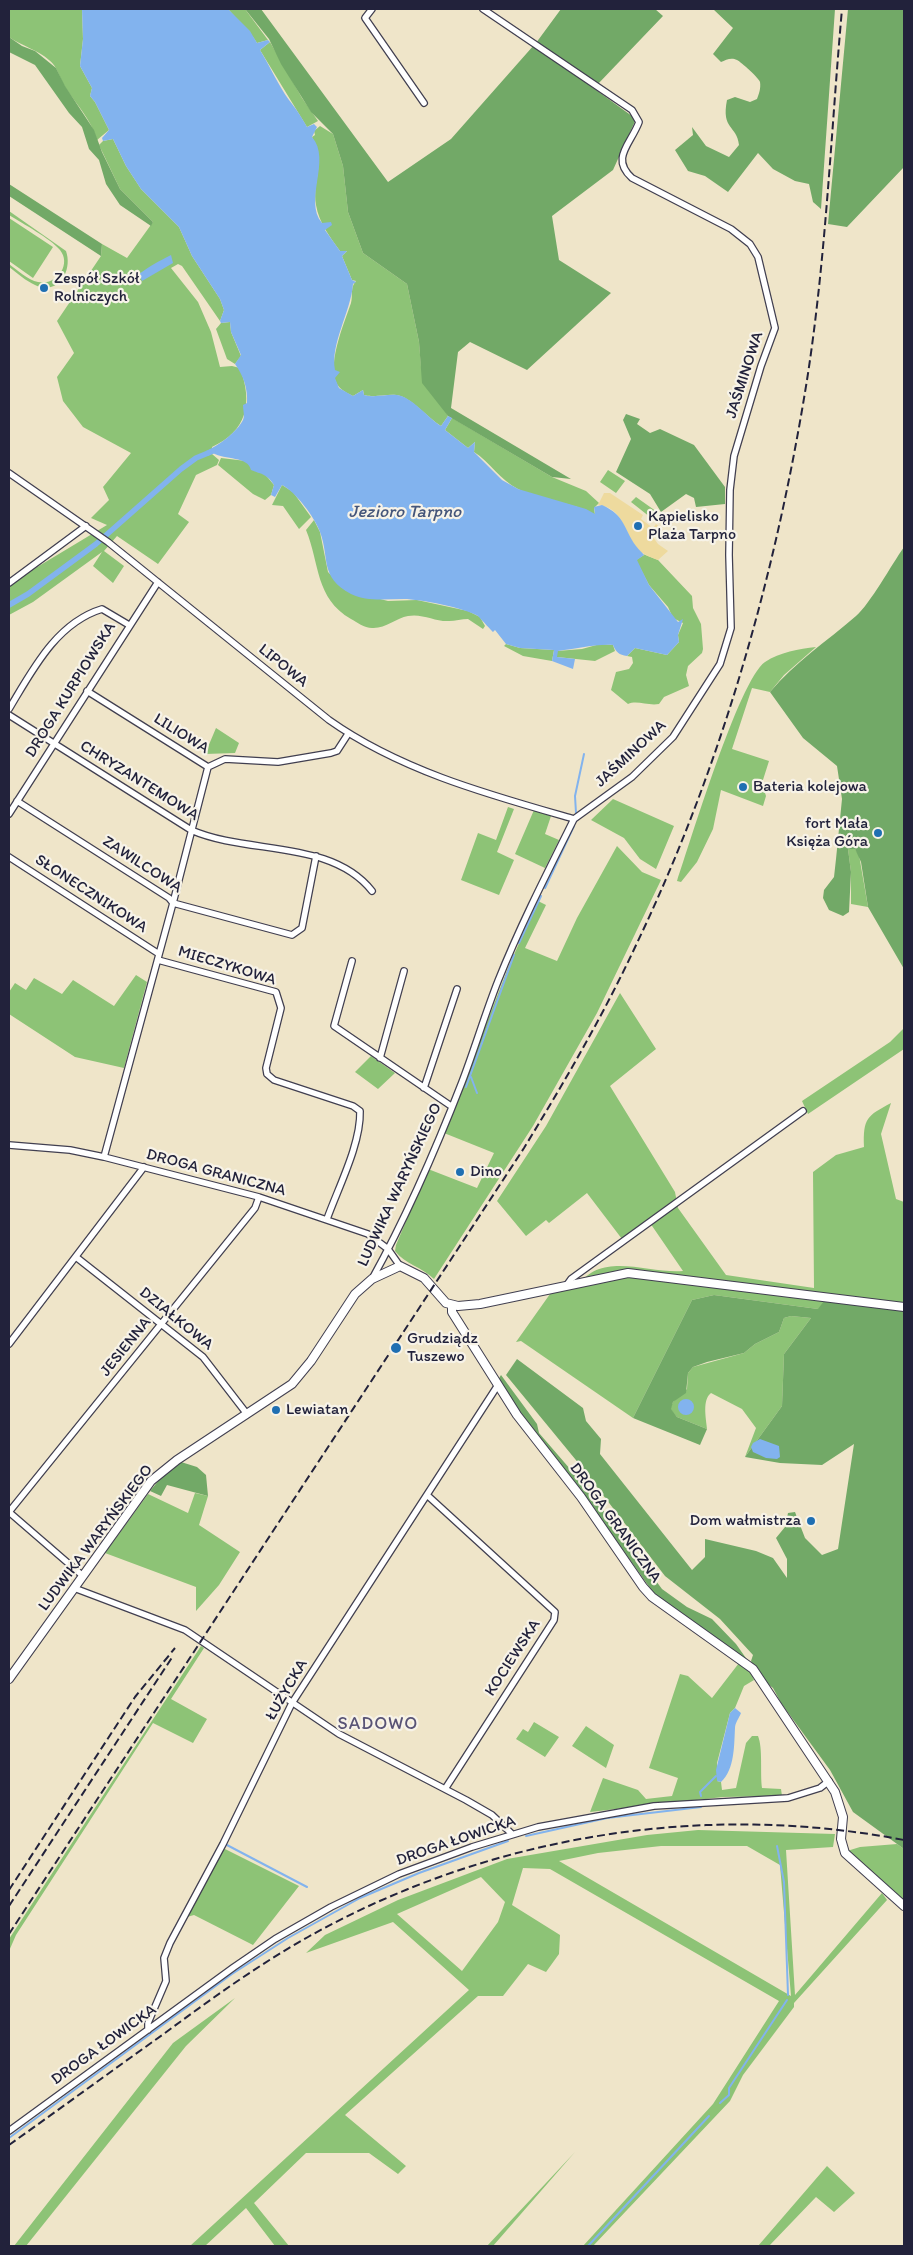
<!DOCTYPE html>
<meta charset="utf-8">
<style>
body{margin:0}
#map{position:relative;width:913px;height:2255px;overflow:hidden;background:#efe5c9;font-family:Itim,sans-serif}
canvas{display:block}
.frame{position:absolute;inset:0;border:10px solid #22223b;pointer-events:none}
</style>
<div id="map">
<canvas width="913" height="2255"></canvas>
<div class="frame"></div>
</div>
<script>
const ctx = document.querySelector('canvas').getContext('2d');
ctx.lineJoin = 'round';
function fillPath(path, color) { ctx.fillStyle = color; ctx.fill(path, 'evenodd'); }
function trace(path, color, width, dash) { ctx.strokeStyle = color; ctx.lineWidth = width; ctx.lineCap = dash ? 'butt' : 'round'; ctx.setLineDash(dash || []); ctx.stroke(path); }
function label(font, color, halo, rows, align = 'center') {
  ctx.font = font + ' Itim,sans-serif'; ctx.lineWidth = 4.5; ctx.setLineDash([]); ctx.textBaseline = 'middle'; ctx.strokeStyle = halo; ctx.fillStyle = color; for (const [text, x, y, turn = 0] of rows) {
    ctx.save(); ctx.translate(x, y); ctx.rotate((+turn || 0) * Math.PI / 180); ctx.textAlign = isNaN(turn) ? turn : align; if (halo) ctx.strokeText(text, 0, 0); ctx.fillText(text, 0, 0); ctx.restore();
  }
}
const green = new Path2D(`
 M 9,9 L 82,9 L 83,39 L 80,66 L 92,88 L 90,96 L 95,102 L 109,130 L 97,140 C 91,119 76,104 65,87 C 59,77 58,67 49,60 C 38,50 22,46 9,37 Z
 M 228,9 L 245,9 L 268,40 L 257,43 C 249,30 238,21 228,9 Z
 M 270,42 L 302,98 L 318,121 L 307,127 L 260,50 Z
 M 320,126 L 333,134 L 343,166 L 348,212 L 363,253 L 407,284 L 419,342 L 421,367 L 448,416 L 441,426 C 428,418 410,396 396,395 C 385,394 375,398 364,395 L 363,390 L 353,396 C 349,394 343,391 340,388 C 323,372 345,321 351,303 C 353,296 350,287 356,281 L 352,280 L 342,256 L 347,251 L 340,251 C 330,237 319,223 316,205 C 312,178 326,169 312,137 L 315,135 L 314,131 Z
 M 113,139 L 126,166 L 141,189 L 179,227 L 192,256 L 220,299 L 224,310 L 220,321 L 182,266 L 178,264 L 171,268 L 198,302 L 211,332 L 220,367 L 232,366 L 240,368 C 253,403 247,431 212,447 L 212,454 L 219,460 L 217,465 L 196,475 L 178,514 L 189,522 L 158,564 L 117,536 L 104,551 L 124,566 L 113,583 L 93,566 L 102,552 L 33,602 L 9,615 L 9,584 L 107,525 L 91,518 L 109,500 L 103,487 L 131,453 L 83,427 L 63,401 L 57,377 L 74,353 L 57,321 L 101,256 L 102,244 L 127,258 L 153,222 L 120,189 L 99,145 L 103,141 Z
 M 9,211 L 66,251 C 73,271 58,296 35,285 C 26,281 17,273 9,267 L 9,264 C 17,270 28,280 38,282 C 56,286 72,265 60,250 C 50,238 23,224 9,215 Z
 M 9,218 L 53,247 L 33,278 L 9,261 Z
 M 230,322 L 231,332 L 241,356 L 235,364 L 227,359 L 216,329 L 221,323 Z
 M 452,418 L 552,477 L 586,491 L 599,503 L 594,508 L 595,515 C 572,501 542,502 518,489 C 500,480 490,462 474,452 L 475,442 L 468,448 L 445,430 Z
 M 221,458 L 246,461 L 257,472 L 264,473 L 274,485 L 271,495 L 265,500 L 253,494 L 218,465 Z
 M 608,470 L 625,481 L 616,493 L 600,482 Z
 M 282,485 L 293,492 L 311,517 L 299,529 L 283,506 L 272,505 Z
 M 636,497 L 660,514 L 650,517 L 631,502 Z
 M 314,520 L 320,532 L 328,572 L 345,590 L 388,601 L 417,600 L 468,611 L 480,617 L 485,626 L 483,629 L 468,619 C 462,619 455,621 449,621 C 436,622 422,613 408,616 C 396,618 385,629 372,628 C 364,628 357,622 351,619 C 315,598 320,564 306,530 Z
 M 643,554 L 658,560 L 692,596 L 693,608 L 701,624 L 703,649 L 702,653 L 688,666 L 686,675 L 689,686 L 664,697 L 659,704 C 648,706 637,700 628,704 L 611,690 L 616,672 L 629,669 L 633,663 L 632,657 L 627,656 L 635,648 L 667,655 L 679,642 L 678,635 L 683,623 L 673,618 L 668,607 L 649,585 L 636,560 L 644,555 Z
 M 506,644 L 520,648 L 554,650 L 552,661 L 523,656 L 504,646 Z
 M 600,644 L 613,645 L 615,651 L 595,661 L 557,657 L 557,651 L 582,649 Z
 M 816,647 L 784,675 L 770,692 L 752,688 L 732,749 L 769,761 L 762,783 L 766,796 L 763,806 L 721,790 L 713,829 L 697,862 L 681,882 L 677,881 C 690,843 739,680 765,662 C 780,652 799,649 816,647 Z
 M 216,728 L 239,743 L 235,753 L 205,754 Z
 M 613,799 L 674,826 L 656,869 L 640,859 L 624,838 L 591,820 Z
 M 508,807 L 514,809 L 497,852 L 514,860 L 499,895 L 461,880 L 478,833 L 496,840 Z
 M 534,810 L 551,816 L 545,834 L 559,840 L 545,868 L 515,854 Z
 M 617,846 L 642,872 L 661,880 L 597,1013 L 533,1126 L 434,1279 C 422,1267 405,1264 395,1251 L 396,1245 L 428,1169 L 477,1188 L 494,1153 L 444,1133 L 508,968 L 538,901 L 546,905 L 525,948 L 557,961 L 577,918 Z
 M 848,849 L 855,849 L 859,855 L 868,907 L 851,904 L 851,872 Z
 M 136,975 L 147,982 L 124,1068 L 75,1057 L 9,1014 L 9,992 L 15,983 L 26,990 L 34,978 L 62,994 L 73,980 L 114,1006 Z
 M 620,993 L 656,1049 L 610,1086 L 675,1192 L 678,1208 L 726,1275 L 814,1288 L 813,1172 L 836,1155 L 864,1147 C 863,1118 867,1116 891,1103 L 881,1134 L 896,1199 L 904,1202 L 904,1311 L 818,1309 L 714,1295 L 692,1300 L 633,1418 L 521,1341 L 516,1342 L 550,1294 L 578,1286 C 601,1250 649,1274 683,1271 L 648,1220 L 622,1239 L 587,1193 L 549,1223 L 546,1220 L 526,1236 L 497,1201 L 546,1126 Z
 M 904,1028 L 904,1049 L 808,1114 L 802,1101 L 890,1042 Z
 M 371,1056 L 395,1073 L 378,1089 L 355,1072 Z
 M 791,1316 L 811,1318 L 784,1354 L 782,1406 L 745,1457 L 756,1428 L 742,1409 L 711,1393 C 702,1400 706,1418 707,1429 L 677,1417 L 670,1409 L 673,1402 L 687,1389 L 688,1373 L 693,1367 L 744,1353 L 755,1344 L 779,1332 L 784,1318 Z
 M 195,1493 L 208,1496 L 199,1525 L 240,1552 L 219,1585 L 196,1611 L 196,1587 L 105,1553 L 148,1494 L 188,1513 Z
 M 201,1646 L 204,1648 L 171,1699 L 207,1719 L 193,1743 L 153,1723 L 16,1935 L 9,1951 L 9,1939 Z
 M 739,1663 L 750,1671 L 754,1680 L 744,1686 L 735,1708 L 730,1713 L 717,1763 L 717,1781 L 721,1782 L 722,1790 L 736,1788 L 746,1743 L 752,1736 L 758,1736 C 763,1748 760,1773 762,1788 L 781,1789 L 782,1796 L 723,1797 L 590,1812 L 603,1778 L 638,1790 L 646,1799 L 672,1796 L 678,1778 L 649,1768 L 680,1674 L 688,1676 L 712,1698 Z
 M 534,1722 L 559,1737 L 545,1757 L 516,1739 L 523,1729 L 528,1732 Z
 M 586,1726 L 614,1745 L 606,1768 L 572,1746 Z
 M 698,1830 L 835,1834 L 833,1847 L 786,1850 L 795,1995 L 882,1893 L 887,1900 L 794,2003 L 794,2007 L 743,2075 L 730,2101 L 593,2246 L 583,2246 L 713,2104 L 779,2001 L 550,1869 L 523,1868 L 512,1905 L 560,1935 L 559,1954 L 546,1972 L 528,1964 L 503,1996 L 478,1996 L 345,2115 L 406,2166 L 398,2174 L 369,2153 L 306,2153 L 254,2203 L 289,2246 L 275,2246 L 246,2208 L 205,2246 L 190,2246 L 469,1990 L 393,1922 L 306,1953 L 325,1935 L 398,1900 L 507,1859 L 647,1835 ZM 661,1846 L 747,1846 L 780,1865 L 791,1996 L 559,1861 L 598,1853 ZM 481,1877 L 505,1902 L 498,1922 L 462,1971 L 397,1914 Z
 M 897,1844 L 904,1849 L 904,1901 L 847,1851 L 860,1847 Z
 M 223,1848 L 299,1886 L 253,1945 L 194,1915 L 187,1917 Z
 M 235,1998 L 186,2046 L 26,2246 L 14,2246 L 173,2043 Z
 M 575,2152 L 493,2246 L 487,2246 Z
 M 827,2166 L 855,2193 L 834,2212 L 816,2197 L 769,2246 L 758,2246 Z`);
const forest = new Path2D(`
 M 245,9 L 261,9 L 388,182 L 451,139 L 534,45 L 636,119 L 613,170 L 552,216 L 559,260 L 611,293 L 527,370 L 470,342 L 458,352 L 451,408 L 571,479 L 552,477 L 448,416 L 422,383 L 419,342 L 407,284 L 363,253 L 348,212 L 343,166 L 333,134 L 311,112 L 281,64 L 269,39 Z
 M 561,9 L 655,9 L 663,16 L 597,85 L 536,43 Z
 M 713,9 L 835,9 L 821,209 L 813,202 L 809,184 L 795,181 L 773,169 L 758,153 L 728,192 L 705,176 L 688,171 L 675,150 L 693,135 L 692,127 L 706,146 L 729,157 L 739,145 C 737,125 721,130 727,100 L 735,97 L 750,102 L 757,99 C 759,94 761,88 760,82 C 759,78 741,62 737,60 C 731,57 726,60 721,62 L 713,54 L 733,28 Z
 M 848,9 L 904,9 L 904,167 L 847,227 L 828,224 Z
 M 9,37 L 22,46 L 35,51 L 56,68 L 65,86 L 94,130 L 102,152 L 120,189 L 153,222 L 151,226 L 120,205 L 106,184 L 99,160 L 89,149 L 82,127 L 69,113 L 35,65 L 9,52 Z
 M 9,184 L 102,244 L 101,256 L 9,196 Z
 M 626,414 L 640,419 L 637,424 L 650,433 L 660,429 L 694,445 L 725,487 L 725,504 L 696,507 L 694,498 L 686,494 L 661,512 L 650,494 L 616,472 L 631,439 L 623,420 Z
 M 904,547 L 904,969 L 868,907 L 861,862 L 855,849 L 848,849 L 851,872 L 849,912 L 843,916 L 829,910 L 823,898 L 824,890 L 834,877 L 836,859 L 842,799 L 837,766 L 803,738 L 770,692 C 795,662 826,642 856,616 C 870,604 892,564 904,547 Z
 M 714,1295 L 818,1309 L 824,1301 L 904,1311 L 904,1849 L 853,1812 L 830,1770 L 781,1703 L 773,1688 L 757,1676 L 751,1661 L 753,1655 L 720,1619 L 665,1576 L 580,1465 L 506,1375 L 517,1359 L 583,1408 L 586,1421 L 601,1439 L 600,1454 L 692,1570 L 705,1557 L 705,1539 L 756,1551 L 773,1558 L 787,1578 L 787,1559 L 776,1538 L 785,1527 L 788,1513 L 795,1512 L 805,1538 L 822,1555 L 838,1549 L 854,1444 L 822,1465 L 780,1463 L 745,1457 L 782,1406 L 784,1354 L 811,1318 L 791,1316 L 784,1318 L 779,1332 L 755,1344 L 744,1353 L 707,1362 L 693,1367 L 688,1373 L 686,1393 L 673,1402 L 671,1409 L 677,1417 L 707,1429 L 700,1445 L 633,1418 L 692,1300 Z
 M 501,1375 L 537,1424 L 539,1433 L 589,1491 L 662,1589 L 687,1607 L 712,1619 L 736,1644 L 748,1661 L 655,1595 L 583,1494 L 518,1413 L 498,1380 Z
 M 181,1462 L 197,1467 L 206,1475 L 208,1496 L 167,1485 L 161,1496 L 150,1491 L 164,1474 Z`);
const sand = new Path2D(`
 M 604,493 L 610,493 L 643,515 L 641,519 L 653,528 L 656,524 L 663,530 L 653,537 L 658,544 L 668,551 L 658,560 C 650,557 643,555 637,548 C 624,533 623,507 598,505 Z`);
const water = new Path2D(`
 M 82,9 L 228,9 L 250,31 L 257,43 L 268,40 L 270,42 L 260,50 C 270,66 278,85 289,100 C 296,109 301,116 307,127 L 314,124 L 317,127 L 312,137 C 332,160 303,200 322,223 L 331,222 L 332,225 L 325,230 L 340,251 L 347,251 L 342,256 L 352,280 L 356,282 L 353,284 C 351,311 330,344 335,370 L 340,372 L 335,378 L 339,388 L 353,396 L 363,390 L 364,395 C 375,398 386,394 397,395 C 412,397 427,417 441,426 L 448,416 L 452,418 L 445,430 L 468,448 L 475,442 L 474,452 L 502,480 L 518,489 L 586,509 L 595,514 L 594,507 L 602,505 C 626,516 623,528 636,546 C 639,550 642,552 644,555 L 637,560 L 649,585 L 678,622 L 683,619 L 678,635 L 679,642 L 667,655 L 635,648 L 627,656 C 619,655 616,652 613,645 C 594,644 576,649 558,651 L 557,657 L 575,659 L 573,669 L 552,661 L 554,650 L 520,648 L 506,644 L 495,630 L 493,632 C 492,631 479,617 478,616 C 465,608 419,599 404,599 C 386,599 367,602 351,594 C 319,577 330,558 320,532 C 315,518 296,492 282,485 L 275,497 L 271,495 L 274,485 C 268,475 262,474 251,470 C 248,456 225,460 213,453 L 208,456 L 206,451 C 218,446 237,432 243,420 C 245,415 243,411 243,405 L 247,403 C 248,388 243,375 235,364 L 241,355 L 231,332 L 230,322 L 221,323 L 220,321 L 224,310 L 220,299 L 192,256 L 179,227 L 141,189 L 126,166 L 113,139 L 103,141 L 102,138 L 109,130 L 95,102 L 90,96 L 92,88 L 80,66 L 83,39 Z
 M 171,255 L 173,263 L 142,281 L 139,274 C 150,266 159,261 171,255 Z
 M678 1407a8 8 0 1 1 16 0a8 8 0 1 1-16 0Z
 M 760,1439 L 779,1446 L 780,1457 L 777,1459 L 766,1458 L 753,1452 L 751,1447 L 753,1443 Z
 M 735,1708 L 741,1713 C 739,1718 735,1723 735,1728 C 734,1745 735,1769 721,1782 L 717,1781 L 716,1770 L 730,1713 Z`);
const stream = new Path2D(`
 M 576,813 L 575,796 L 584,754
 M 545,888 L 574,826
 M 519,943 L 541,896
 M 471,1077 L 477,1093
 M 466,1087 L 514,955
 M 701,1796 L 700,1792 L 716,1776
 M 526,1836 L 607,1818 L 701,1807 L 702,1804
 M 225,1844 L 307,1887
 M 777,1846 L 784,1882 L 788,1995
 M 720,2103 L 729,2095 L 729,2088 L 787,2000
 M 9,2138 L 232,1974 L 288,1938 L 360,1898 L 419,1873 L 508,1841
 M 588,2246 L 709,2116`);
const canal = new Path2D(`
 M 9,605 L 28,594 L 96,544 L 181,469 L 196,458 L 213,451`);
const minor = new Path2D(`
 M 372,9 L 365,18 L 424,103
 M 483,9 L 632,110 L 639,122 C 631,144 610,158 632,178 L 731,229 L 750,244 L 758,257 L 775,328 L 761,366 L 734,456 L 730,490 L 729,555 L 731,628 L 720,664 L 673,737 L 632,777 L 574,819
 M 9,473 L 108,542 L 329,720 C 401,771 490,795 574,819
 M 9,583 L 86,526
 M 87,691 L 208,767
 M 9,709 C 32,671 56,623 102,609 L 129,625
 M 9,715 L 191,830 C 248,855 331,839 372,891
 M 208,767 L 225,759 L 278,762 L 331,753 L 337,751 L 348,734
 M 17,801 L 169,898 L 173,903 L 292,935 L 302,928 L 316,856
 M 9,814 L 158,582
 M 9,857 L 159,954
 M 158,960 L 276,992 L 281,1008 L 266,1068 L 267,1074 L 274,1080 L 353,1106 L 360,1111 C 361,1144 338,1188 327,1219
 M 352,961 L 334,1026 L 451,1106
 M 380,1058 L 404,971
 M 424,1088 L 457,989
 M 9,1145 L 70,1150 L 104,1157 L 259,1197 L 368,1234 L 388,1249 L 400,1266
 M 104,1157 L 173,903 L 208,767
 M 76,1257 L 203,1357 L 247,1414
 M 372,1279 C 407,1216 436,1149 462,1082 C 475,1048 485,1014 498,981 C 520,926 547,873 574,819
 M 566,1286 L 571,1279 L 803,1111
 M 9,1344 L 144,1167
 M 427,1495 L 555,1612 L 554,1620 L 445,1789
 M 9,1512 L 255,1208 L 259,1197
 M 9,1512 L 83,1576
 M 74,1588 L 185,1630 L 339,1734 L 466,1800 L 492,1815 L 512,1834
 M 148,2030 L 148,2023 L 166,1981 L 164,1958 L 170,1943 L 223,1844 L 292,1703 L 498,1385
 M 9,2131 L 234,1967 L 275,1939 L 331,1907 L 399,1874 L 472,1847 L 538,1827 L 654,1806 L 788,1798 L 820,1788 L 829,1781`);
const tertiary = new Path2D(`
 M 452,1305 L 452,1312 L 517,1415 L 581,1497 L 643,1587 L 652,1597 L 753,1669 L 835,1792 L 843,1817 L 841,1839 L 845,1853 L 904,1906
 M 9,1679 L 151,1481 L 177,1460 L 292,1384 L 311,1361 L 355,1294 L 372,1279 L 400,1266 L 424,1278 L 446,1303 L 458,1306 L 480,1304 L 628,1273 L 904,1307`);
const rail = new Path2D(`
 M 9,1890 L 135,1697 L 175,1648
 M 9,1906 L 173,1656
 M 9,1934 L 524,1148 C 565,1081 604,1014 637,943 C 722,765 776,574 807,380 C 826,258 831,132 842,9
 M 9,2145 C 61,2108 113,2070 165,2033 C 211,1999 258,1965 308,1937 C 488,1836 702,1801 904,1840`);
const markers = [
 [44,288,5,"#1f6fb2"],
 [638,526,5,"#1f6fb2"],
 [743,787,5,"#1f6fb2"],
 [878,833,5,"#1f6fb2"],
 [460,1172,5,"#1f6fb2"],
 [396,1348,6,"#1f6fb2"],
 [276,1410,5,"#1f6fb2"],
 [811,1521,5,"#1f6fb2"]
];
const poiNames = [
 ["Zespół Szkół",54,279],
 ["Rolniczych",54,297],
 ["Kąpielisko",648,517],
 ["Plaża Tarpno",648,535],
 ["Bateria kolejowa",753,787],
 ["fort Mała",868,824,"right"],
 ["Księża Góra",868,842,"right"],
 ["Dino",470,1172],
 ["Grudziądz",407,1339],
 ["Tuszewo",407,1357],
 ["Lewiatan",286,1410],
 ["Dom wałmistrza",801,1521,"right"]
];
const streetNames = [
 ["JAŚMINOWA",745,375,-72],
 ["LIPOWA",283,666,39],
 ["DROGA KURPIOWSKA",71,690,-58],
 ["LILIOWA",181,734,32],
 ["JAŚMINOWA",631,754,-43],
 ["CHRYZANTEMOWA",139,781,32],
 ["ZAWILCOWA",142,865,33],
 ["SŁONECZNIKOWA",91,894,33],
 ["MIECZYKOWA",227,966,17],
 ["DROGA GRANICZNA",216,1173,15],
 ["LUDWIKA WARYŃSKIEGO",400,1185,-65],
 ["DZIAŁKOWA",176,1319,39],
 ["JESIENNA",126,1347,-51],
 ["DROGA GRANICZNA",615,1523,54],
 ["LUDWIKA WARYŃSKIEGO",96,1538,-53],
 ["KOCIEWSKA",513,1658,-57],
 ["ŁUŻYCKA",287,1690,-60],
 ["DROGA ŁOWICKA",456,1841,-19],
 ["DROGA ŁOWICKA",104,2045,-36]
];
const waterNames = [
 ["Jezioro Tarpno",405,512]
];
const neighbourhoodNames = [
 ["SADOWO",378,1724]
];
fillPath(green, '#8dc376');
fillPath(forest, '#72a967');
fillPath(sand, '#eeda9e');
fillPath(water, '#82b3ee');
trace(stream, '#82b3ee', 2);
trace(canal, '#82b3ee', 5.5);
trace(minor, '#413f50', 8);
trace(tertiary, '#413f50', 10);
trace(minor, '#fff', 5.5);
trace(tertiary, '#fff', 8);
trace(rail, '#22223b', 2, [8, 4]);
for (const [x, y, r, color] of markers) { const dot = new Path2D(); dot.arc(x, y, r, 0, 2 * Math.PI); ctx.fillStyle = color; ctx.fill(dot); trace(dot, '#f7f3e8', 2); }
label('16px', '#22223b', '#f7f3e8', poiNames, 'left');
label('16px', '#22223b', '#f7f3e8', streetNames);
label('italic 18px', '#44557a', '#f7f3e8', waterNames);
ctx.letterSpacing = '1px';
label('18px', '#585375', '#f7f3e8', neighbourhoodNames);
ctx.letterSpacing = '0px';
</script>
